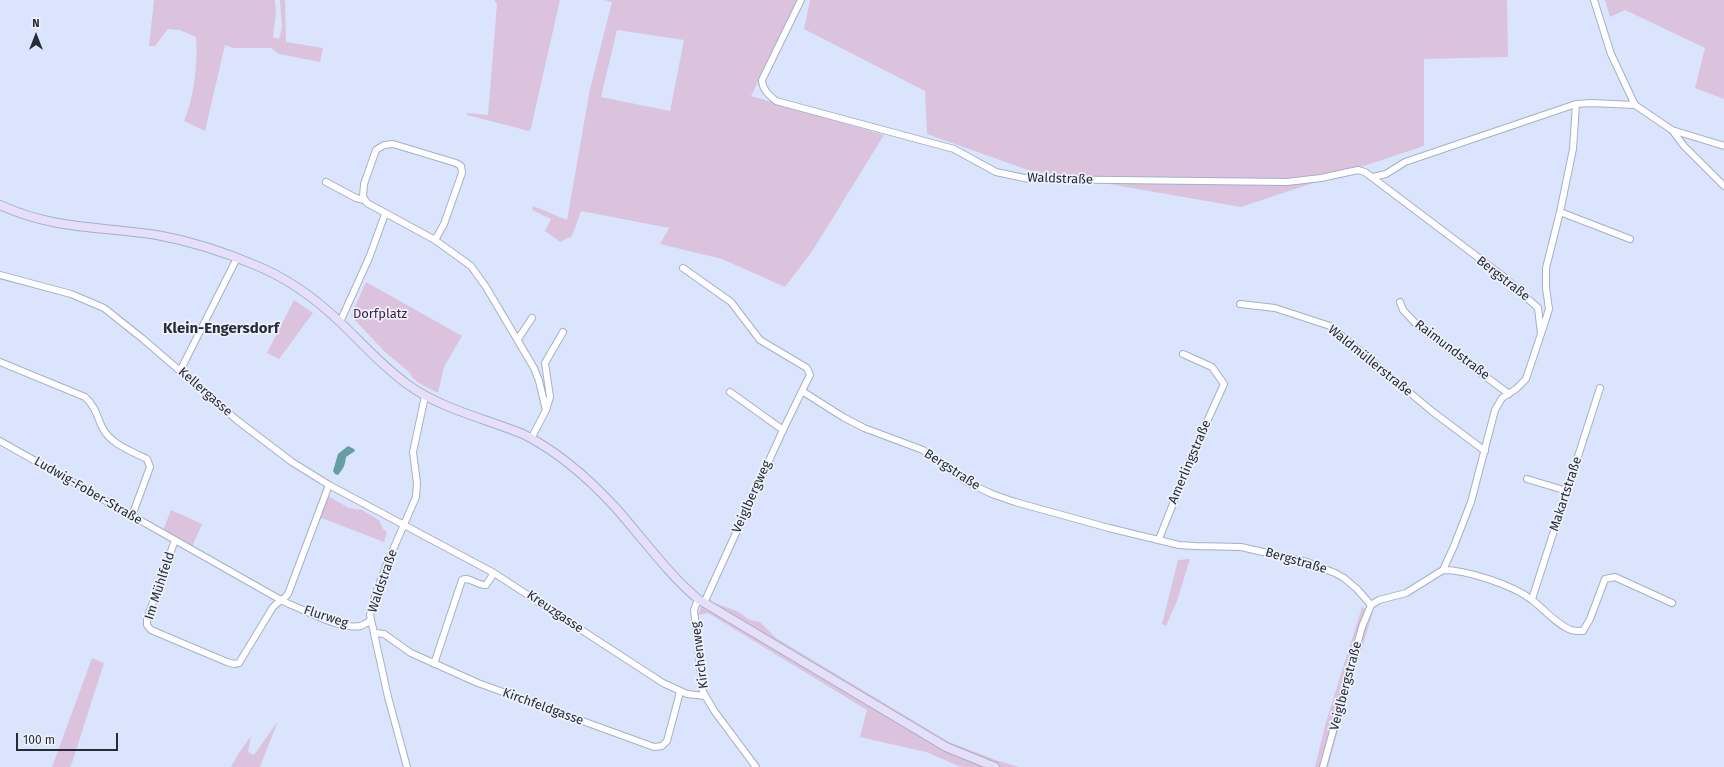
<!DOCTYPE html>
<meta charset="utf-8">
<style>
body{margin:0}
#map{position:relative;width:1724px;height:767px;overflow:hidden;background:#dae5fd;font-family:"Fira Sans",sans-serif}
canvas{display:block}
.north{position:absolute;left:16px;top:16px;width:40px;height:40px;-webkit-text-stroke:3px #eef2fc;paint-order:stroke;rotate:0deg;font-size:11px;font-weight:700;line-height:16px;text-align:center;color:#272b34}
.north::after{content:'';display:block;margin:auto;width:14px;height:18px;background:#272b34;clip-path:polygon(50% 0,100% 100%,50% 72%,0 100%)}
.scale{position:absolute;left:16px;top:733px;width:102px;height:18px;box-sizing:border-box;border:2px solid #272b34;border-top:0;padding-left:5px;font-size:12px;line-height:14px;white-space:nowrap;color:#272b34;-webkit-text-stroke:3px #eef2fc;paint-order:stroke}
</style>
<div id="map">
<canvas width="1724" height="767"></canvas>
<div class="north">N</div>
<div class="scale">100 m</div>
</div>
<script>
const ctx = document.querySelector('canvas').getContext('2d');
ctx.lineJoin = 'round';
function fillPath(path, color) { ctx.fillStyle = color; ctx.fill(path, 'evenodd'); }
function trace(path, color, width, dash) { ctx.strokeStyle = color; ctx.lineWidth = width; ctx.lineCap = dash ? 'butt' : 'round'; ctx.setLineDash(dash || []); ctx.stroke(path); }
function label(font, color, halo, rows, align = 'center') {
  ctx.font = font + ' "Fira Sans",sans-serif'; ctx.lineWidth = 3.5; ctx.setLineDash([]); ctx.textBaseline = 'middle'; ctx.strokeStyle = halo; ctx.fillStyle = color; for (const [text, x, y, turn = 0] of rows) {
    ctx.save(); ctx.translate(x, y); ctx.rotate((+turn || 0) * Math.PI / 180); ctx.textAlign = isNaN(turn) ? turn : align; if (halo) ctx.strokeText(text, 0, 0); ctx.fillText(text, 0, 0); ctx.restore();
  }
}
const green = new Path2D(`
 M 154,0 L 275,0 L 276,12 L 273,37 L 279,39 L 282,27 L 280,0 L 285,0 L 286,42 L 323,48 L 320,62 L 279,54 L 271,48 L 233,48 L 225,45 L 205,131 L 184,121 C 194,97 198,63 196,37 L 180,30 L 168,29 L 155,46 L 149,46 Z
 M 494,0 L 560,0 L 531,128 L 529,131 L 467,115 L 466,113 L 488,115 L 497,4 Z
 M 604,0 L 798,0 L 751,96 L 884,135 L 813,250 L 785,287 L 722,259 L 660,244 L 669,228 L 581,211 L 572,236 L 560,242 L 545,231 L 551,219 L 532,210 L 533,206 L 567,220 L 590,89 L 612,2 ZM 617,30 L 684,40 L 670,111 L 601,97 Z
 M 810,0 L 1507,0 L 1508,57 L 1424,59 L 1424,146 L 1241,207 L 1028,170 L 927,134 L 925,91 L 804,29 Z
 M 1605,0 L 1724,0 L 1724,99 L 1695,88 L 1705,48 L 1625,10 L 1610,17 Z
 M 366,282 L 462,336 L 444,367 L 438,393 C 429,388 413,382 410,373 L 385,352 L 351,316 Z
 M 294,300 L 313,313 L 279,359 L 267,353 Z
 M 326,495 L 349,508 L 362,510 L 379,520 L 383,529 L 387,532 L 384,542 L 319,517 Z
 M 171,510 L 202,524 L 191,549 L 162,533 Z
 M 1190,559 L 1177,601 L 1166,626 L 1162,624 L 1178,560 Z
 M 705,596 L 710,598 L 712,602 L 737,611 L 750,620 L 760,622 L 776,638 L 949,742 L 996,760 L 1019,767 L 961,767 L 926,752 L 860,737 L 867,710 L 708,613 L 698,615 Z
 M 1362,607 L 1373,612 L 1351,683 L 1328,767 L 1315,767 L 1326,722 Z
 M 92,658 L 104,663 L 72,763 L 70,767 L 52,767 Z
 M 278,721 L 260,767 L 231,767 L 238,754 L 251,736 L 248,752 L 254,755 Z`);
const water = new Path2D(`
 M 348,446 L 354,449 L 355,451 L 346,457 C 345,465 344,468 338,475 L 335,474 L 333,471 L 338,454 Z`);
const street = new Path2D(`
 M 801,0 L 762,80 C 762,89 769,95 776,101 L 954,149 L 996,172 L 1029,179 L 1287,182 L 1321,178 L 1358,170 L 1365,172 L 1504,277 L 1538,308 L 1541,334 L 1526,379 L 1516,389 L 1502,398 L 1495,410 L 1471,502 L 1454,546 L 1443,570 L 1406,593 L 1379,600 L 1371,605
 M 1594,0 L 1611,54 L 1635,105 L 1672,130 L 1724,146
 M 1672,130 L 1684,146 L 1724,186
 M 1373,177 L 1386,174 L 1405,162 L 1576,104 L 1591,103 L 1635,105
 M 326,182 L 356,198 L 364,200
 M 1560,212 L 1630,239
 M 435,240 L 444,224 L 462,173 L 461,166 L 456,163 L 393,144 L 384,145 L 376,150 L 364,184 L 363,197 L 367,203 L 435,240 L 471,266 L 486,287 L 534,368 L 539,381 L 546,410 L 531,439
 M 683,268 L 731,302 L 760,340 L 807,368 L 810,375 L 802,391 L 843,417 L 864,428 L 923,450 L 967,482 L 992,494 L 1015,502 L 1109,528 L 1179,545 L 1195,546 L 1241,547 L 1307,562 L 1335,573 L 1344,578 L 1357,589 L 1371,605
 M 0,275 L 71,294 L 104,308 L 143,339 L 238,421 L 292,462 L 329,485 L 494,573 L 663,683 L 687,694 L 705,696
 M 1400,302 L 1403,310 L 1418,326 L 1509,394
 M 1240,304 L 1275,308 L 1330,326 L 1433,412 L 1485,451
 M 340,322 L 369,258 L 385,214
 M 1542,331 L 1549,309 L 1546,288 L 1546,268 L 1560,212 L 1573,149 L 1576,104
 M 518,339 L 532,318
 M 0,362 L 85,397 C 95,406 97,416 102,427 C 110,444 131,451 147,459 L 150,467 L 132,516
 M 180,371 L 237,258
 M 730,392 L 783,430
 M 546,410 L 550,397 L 545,363 L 563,332
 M 0,441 L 175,540
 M 1527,479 L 1567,491
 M 329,485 L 288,594 C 284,599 278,602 273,607 L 239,663 L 234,664 L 227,662 L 151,630 L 147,625 L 147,619 L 175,540 L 281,600 L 289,604 C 307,611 341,630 360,626 C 364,625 367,623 371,620
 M 1159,539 L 1196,446 L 1224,384 L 1212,367 L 1183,354
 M 1443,570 C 1467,570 1513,585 1532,600 C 1544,609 1557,625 1571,630 C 1575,631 1580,631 1583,631 L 1590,619 L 1605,579 L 1615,577 L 1672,603
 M 698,599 L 694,610 L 703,692 L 715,712 L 756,767
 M 1532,599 L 1600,388
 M 704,603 L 783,430 L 802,391
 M 375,633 L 384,634 L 411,653 L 478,683 L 654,747 L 662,746 L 667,741 L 680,692
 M 434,664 L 462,580 C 470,576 477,586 486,585 L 494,573
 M 407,767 L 388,697 L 370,615 L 376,593 L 388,561 L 416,497 L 417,483 L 413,452 L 425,396
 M 1323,767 L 1362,627 L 1371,605`);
const secondary = new Path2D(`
 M 0,205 C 55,230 99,226 157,235 C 190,241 224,252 255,265 C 287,278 315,298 340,322 C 362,343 382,366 407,384 C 441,409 484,418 523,434 C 557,451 588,478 614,506 C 642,537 666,572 698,599 L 946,747 L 995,767`);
const streetNames = [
 ["Waldstraße",1060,179,2],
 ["Bergstraße",1503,279,38],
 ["Raimundstraße",1452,350,37],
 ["Waldmüllerstraße",1370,361,39],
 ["Kellergasse",205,392,41],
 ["Amerlingstraße",1190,462,-67],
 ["Bergstraße",952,470,33],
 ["Ludwig-Fober-Straße",88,491,30],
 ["Makartstraße",1566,494,-72],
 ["Veiglbergweg",752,497,-66],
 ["Bergstraße",1296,561,16],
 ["Waldstraße",383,581,-71],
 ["Im Mühlfeld",160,586,-72],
 ["Kreuzgasse",555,612,34],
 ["Flurweg",326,617,18],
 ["Kirchenweg",700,655,-97],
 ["Veiglbergstraße",1346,686,-75],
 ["Kirchfeldgasse",543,707,20]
];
const parkNames = [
 ["Dorfplatz",380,314]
];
const quarterNames = [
 ["Klein-Engersdorf",221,329]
];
fillPath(green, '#dbc3de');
fillPath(water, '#669ca3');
trace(street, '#a5b0c6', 8);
trace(secondary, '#a5b0c6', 10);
trace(street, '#fff', 6);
trace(secondary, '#e5dffa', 8);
label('13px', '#272b34', '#eef2fc', streetNames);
label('13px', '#421c48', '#eef2fc', parkNames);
label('bold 15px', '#272b34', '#eef2fc', quarterNames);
</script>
